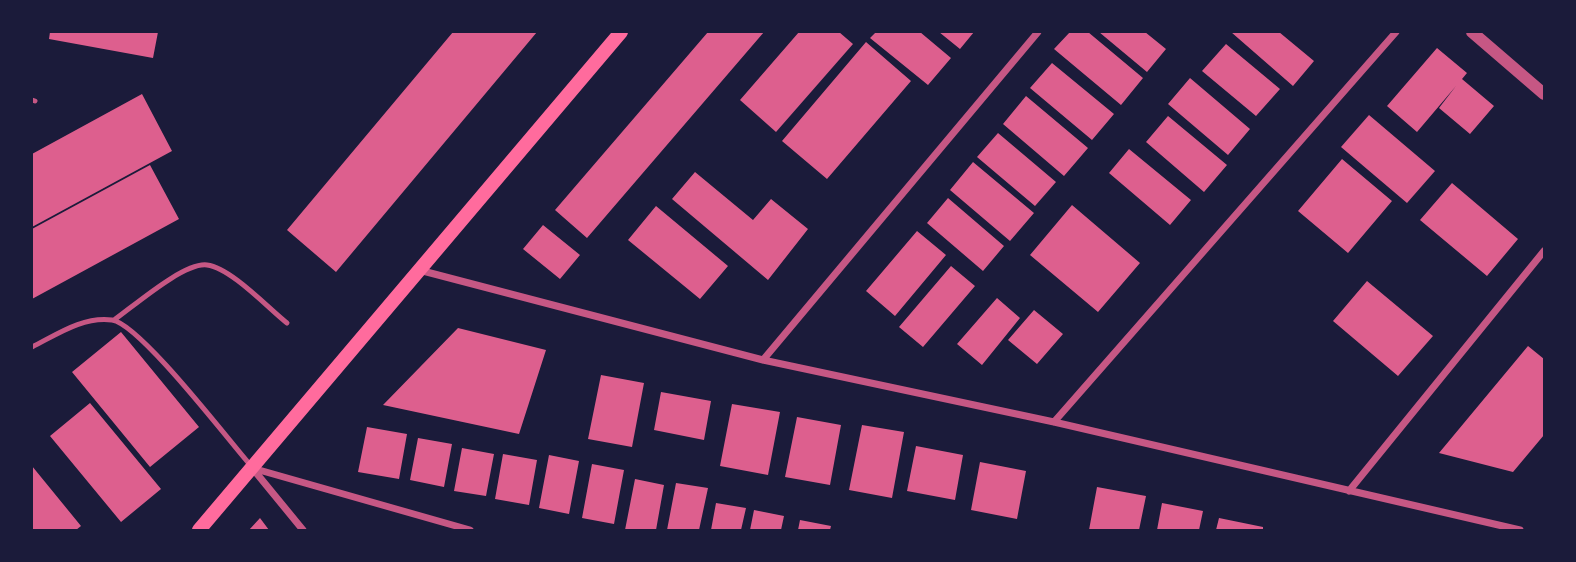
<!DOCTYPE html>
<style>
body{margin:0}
#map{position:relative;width:1576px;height:562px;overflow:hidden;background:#1b1b3a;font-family:Commissioner,sans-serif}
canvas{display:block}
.frame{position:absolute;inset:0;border:33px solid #1b1b3a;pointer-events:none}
</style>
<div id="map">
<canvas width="1576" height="562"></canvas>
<div class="frame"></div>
</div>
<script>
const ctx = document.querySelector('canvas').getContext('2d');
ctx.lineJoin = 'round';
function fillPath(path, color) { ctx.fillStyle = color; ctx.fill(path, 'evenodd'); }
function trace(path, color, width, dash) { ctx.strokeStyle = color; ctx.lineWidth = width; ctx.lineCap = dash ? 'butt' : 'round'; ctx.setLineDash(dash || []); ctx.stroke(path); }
const building = new Path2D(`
 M 50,32 L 158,32 L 153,58 L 49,39 Z
 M 453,32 L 537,32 L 336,272 L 287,230 Z
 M 708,32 L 764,32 L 587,238 L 555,210 Z
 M 799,32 L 839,32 L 853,44 L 776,132 L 740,100 Z
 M 876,32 L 920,32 L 951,58 L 928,85 L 870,38 Z
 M 939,32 L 974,32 L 960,49 Z
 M 1070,32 L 1088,32 L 1143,78 L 1121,105 L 1054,49 Z
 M 1099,32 L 1145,32 L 1166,49 L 1147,72 Z
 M 1231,32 L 1279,32 L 1314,61 L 1293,86 Z
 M 866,42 L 911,81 L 827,179 L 782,141 Z
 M 1226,44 L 1280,89 L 1256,116 L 1202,71 Z
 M 1437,48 L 1467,73 L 1462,79 L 1494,106 L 1470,134 L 1439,108 L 1456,86 L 1417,132 L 1387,106 Z
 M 1052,63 L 1114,114 L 1092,140 L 1030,88 Z
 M 1190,78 L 1250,129 L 1228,155 L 1168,104 Z
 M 142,94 L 172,151 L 32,227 L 32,154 Z
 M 1026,96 L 1088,148 L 1064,176 L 1003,124 Z
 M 1369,115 L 1435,171 L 1407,203 L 1341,147 Z
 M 1168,116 L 1227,165 L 1204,192 L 1146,142 Z
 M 998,133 L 1056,182 L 1035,206 L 977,157 Z
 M 1129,149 L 1191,200 L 1170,225 L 1109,173 Z
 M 1342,159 L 1392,201 L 1348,253 L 1298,211 Z
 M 973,162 L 1034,213 L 1010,241 L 950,190 Z
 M 150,165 L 179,219 L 32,299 L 32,229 Z
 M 695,172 L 753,220 L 771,199 L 808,229 L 768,280 L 672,199 Z
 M 1452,183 L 1518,239 L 1487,276 L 1420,220 Z
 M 948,198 L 1004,246 L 983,271 L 927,223 Z
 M 1072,205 L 1140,263 L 1098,312 L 1030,255 Z
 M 656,206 L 728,266 L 700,299 L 628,240 Z
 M 543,225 L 580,255 L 560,279 L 523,249 Z
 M 917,231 L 946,255 L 895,316 L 866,291 Z
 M 951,266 L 975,286 L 923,347 L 899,327 Z
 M 1367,281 L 1433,336 L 1398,376 L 1333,321 Z
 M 997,298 L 1020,318 L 982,365 L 957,344 Z
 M 1034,310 L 1063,334 L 1037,364 L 1008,340 Z
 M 458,328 L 546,350 L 519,434 L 383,405 Z
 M 121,332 L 199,427 L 150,467 L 72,372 Z
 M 1528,346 L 1544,359 L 1544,435 L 1513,472 L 1439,453 Z
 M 601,375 L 644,383 L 632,447 L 588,439 Z
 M 661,392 L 711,401 L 704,440 L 654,430 Z
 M 90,403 L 161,489 L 121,522 L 50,436 Z
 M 732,404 L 780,412 L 768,475 L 720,466 Z
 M 797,417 L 841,425 L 830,485 L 785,477 Z
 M 862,425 L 904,432 L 892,498 L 849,490 Z
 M 367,427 L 407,434 L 399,479 L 358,472 Z
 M 418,438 L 452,444 L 444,487 L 410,480 Z
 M 916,446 L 963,455 L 955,500 L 907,491 Z
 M 462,448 L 494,454 L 486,496 L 454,491 Z
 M 503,454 L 537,460 L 529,505 L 495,499 Z
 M 549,455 L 579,461 L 569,514 L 539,508 Z
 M 980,462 L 1026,471 L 1017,519 L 971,510 Z
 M 592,464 L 624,470 L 614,524 L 582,518 Z
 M 32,466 L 81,526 L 76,530 L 32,529 Z
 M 635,479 L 664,485 L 656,530 L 625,530 Z
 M 676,483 L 708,488 L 699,530 L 667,530 Z
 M 1097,487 L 1146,496 L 1139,530 L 1089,530 Z
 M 716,503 L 746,508 L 741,530 L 711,530 Z
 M 1162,503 L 1203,511 L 1199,530 L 1157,530 Z
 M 754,510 L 784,516 L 781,530 L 750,530 Z
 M 260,518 L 269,530 L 249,530 Z
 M 1219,518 L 1263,527 L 1263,530 L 1216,530 Z
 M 800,520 L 831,526 L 830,530 L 798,530 Z`);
const service = new Path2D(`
 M 32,100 L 35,101
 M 114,320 C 134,306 184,262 207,265 C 231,268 268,308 287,323
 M 32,347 C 56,335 83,316 112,320 C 140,324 229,441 252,467`);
const minor = new Path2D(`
 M 419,270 L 763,360 L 1054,422 L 1520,530
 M 763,360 L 1038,32
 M 1054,422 L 1396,32
 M 252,468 L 470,530
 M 253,469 L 303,530
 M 1349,491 L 1544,251`);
const tertiary = new Path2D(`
 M 1472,32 L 1544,94`);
const secondary = new Path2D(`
 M 199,530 L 621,32`);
fillPath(building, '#dd5f8e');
trace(service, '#c65784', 5);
trace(minor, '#c65784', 7);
trace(tertiary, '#c65784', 12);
trace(secondary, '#ff6b9d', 14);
</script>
